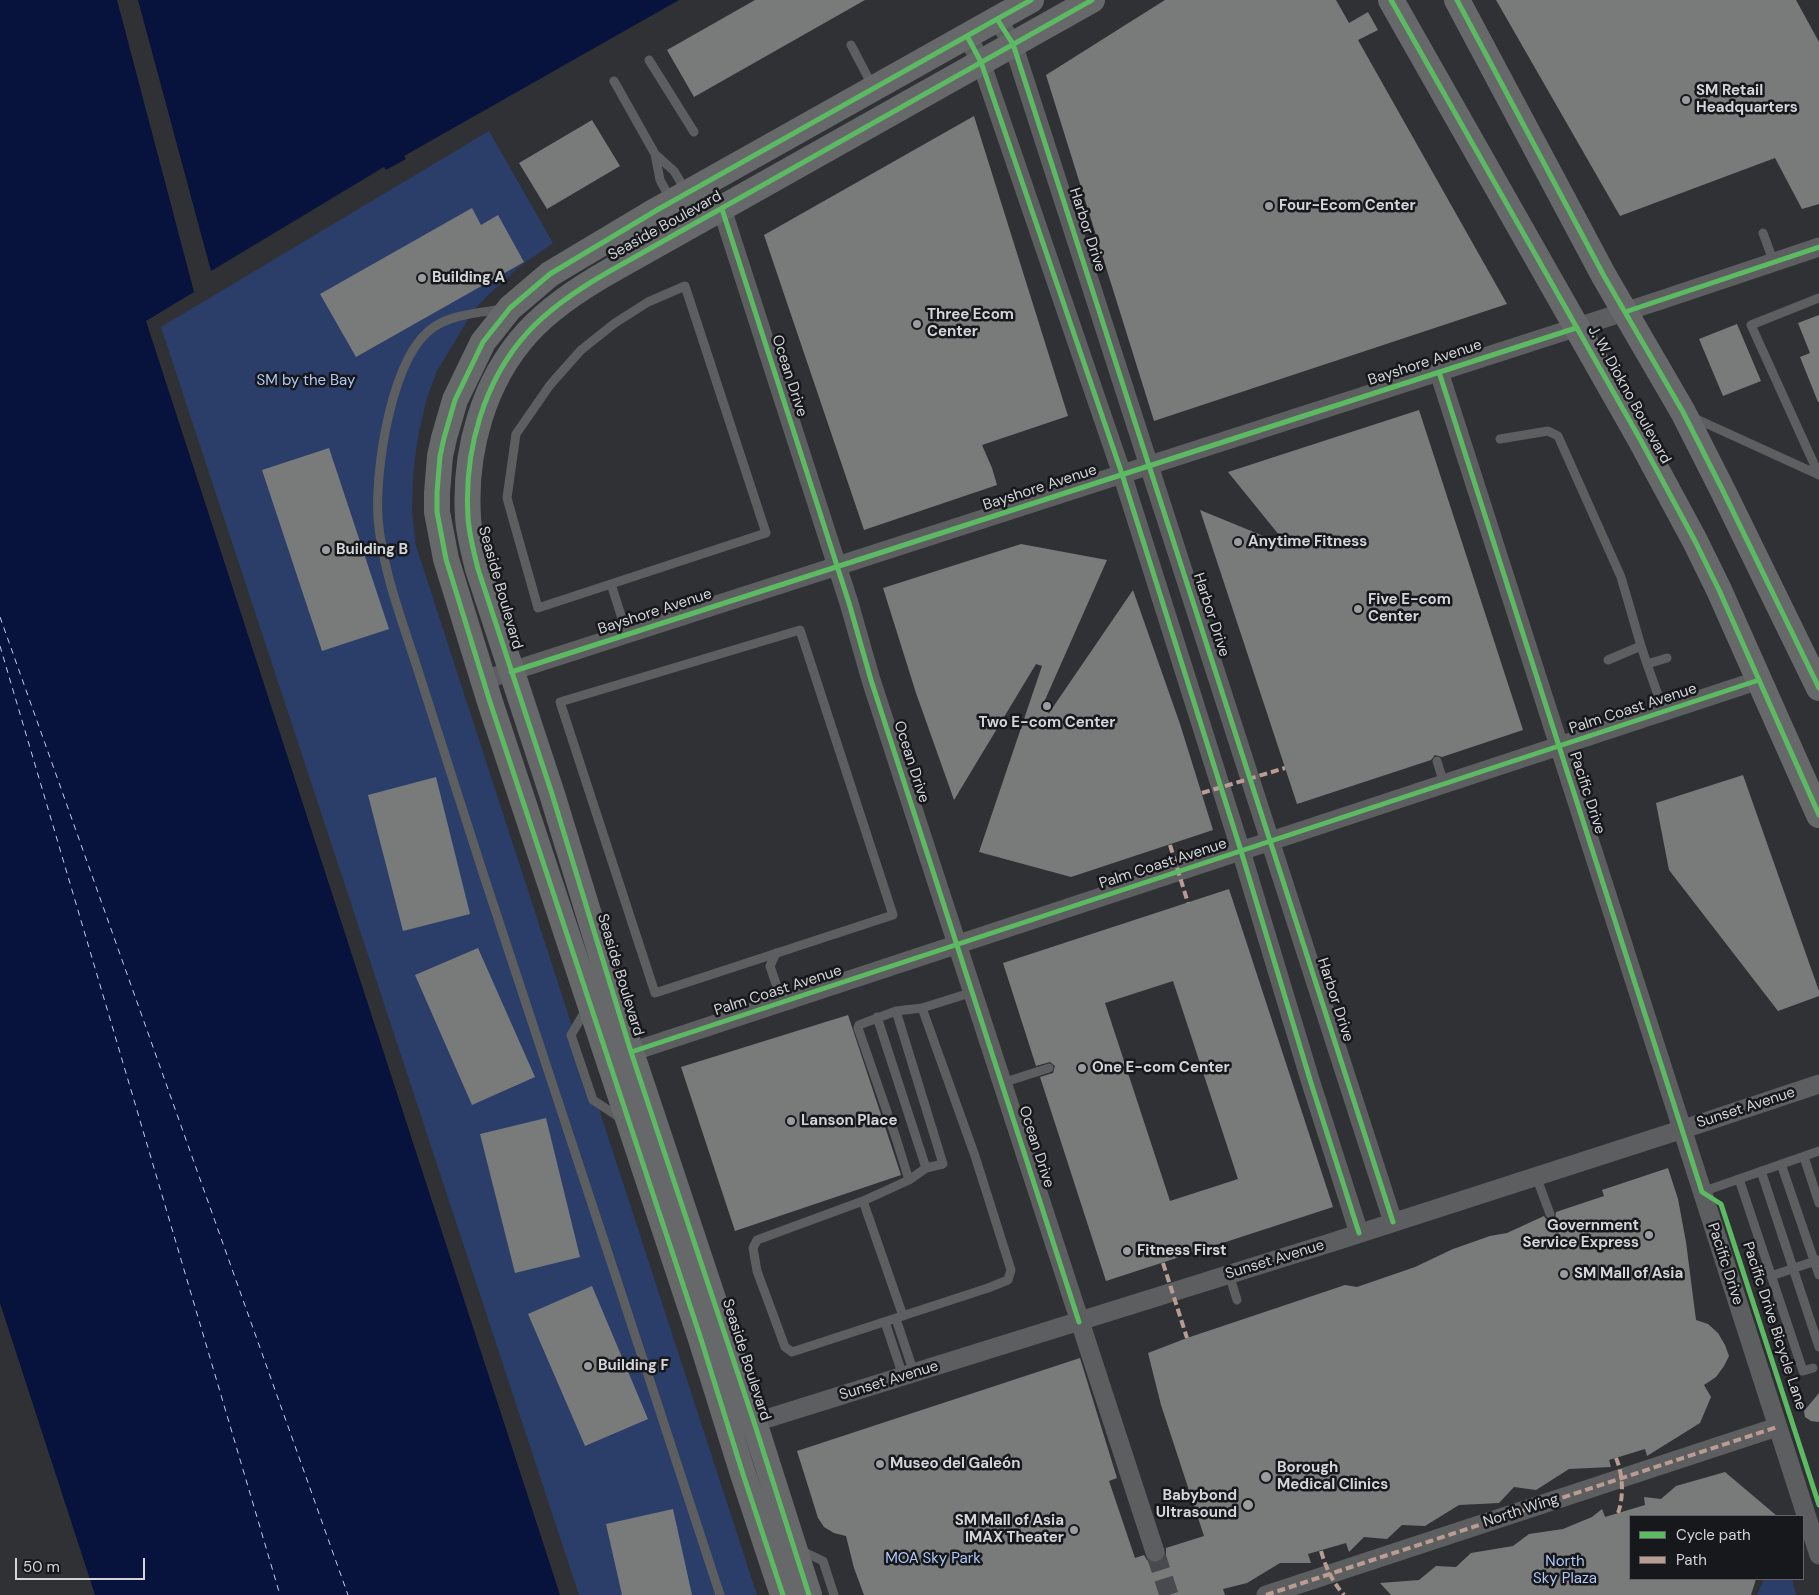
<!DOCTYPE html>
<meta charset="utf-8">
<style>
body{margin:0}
#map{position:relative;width:1819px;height:1595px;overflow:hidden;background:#2f3135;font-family:"DM Sans",sans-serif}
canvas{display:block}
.legend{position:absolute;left:1629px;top:1515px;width:175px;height:65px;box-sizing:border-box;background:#17181b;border:1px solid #626467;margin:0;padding:6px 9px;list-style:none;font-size:15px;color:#d3d5d9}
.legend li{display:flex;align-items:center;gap:10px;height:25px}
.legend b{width:25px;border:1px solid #626467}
.scale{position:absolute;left:15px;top:1558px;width:130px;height:22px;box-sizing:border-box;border:2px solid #d3d5d9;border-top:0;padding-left:6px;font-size:15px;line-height:18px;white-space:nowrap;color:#d3d5d9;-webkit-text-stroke:4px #17181b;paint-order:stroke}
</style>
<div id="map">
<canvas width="1819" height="1595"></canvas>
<ul class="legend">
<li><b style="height:6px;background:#5cba63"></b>Cycle path</li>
<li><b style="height:6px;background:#b99d93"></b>Path</li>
</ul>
<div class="scale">50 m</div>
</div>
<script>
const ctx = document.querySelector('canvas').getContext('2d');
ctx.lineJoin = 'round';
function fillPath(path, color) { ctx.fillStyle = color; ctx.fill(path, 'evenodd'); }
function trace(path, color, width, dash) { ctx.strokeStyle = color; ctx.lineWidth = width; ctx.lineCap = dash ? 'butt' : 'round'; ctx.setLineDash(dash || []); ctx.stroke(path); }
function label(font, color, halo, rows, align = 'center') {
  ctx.font = font + ' "DM Sans",sans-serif'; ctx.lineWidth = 5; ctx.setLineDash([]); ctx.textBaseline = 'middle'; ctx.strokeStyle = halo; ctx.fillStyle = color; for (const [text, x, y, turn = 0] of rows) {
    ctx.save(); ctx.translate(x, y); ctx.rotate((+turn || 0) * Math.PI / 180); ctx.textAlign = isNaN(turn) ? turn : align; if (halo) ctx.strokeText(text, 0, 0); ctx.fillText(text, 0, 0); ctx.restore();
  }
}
const green = new Path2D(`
 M 489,131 L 553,243 L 519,267 L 489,294 L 473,311 L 437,371 L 427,398 L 418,436 L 413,475 L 412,513 L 416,546 L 757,1595 L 579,1595 L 161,327 Z
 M 1764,1579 L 1792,1579 L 1796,1595 L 1757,1595 Z`);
const water = new Path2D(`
 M 0,0 L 117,0 L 194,292 L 146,321 L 560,1595 L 95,1595 L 0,1303 Z
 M 138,0 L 679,0 L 404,156 L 406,159 L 386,170 L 384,167 L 211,271 Z`);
const ferry = new Path2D(`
 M 0,617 L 348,1595
 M 0,646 L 280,1595`);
const building = new Path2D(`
 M 755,0 L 865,0 L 694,97 L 667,50 Z
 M 1165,0 L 1336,0 L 1349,23 L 1368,12 L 1378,30 L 1358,40 L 1507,304 L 1154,421 L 1046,75 Z
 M 1496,0 L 1796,0 L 1819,42 L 1819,204 L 1802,209 L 1775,158 L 1620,216 Z
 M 974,116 L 1068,416 L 982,445 L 992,468 L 997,485 L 864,530 L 764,235 Z
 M 592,120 L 620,166 L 547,209 L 519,163 Z
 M 472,208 L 481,225 L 498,215 L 524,262 L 356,357 L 320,294 Z
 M 1819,315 L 1819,402 L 1818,402 L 1800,357 L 1810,353 L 1798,323 Z
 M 1737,324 L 1761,381 L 1723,396 L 1699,339 Z
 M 1419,410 L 1523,730 L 1442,757 L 1435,755 L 1431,760 L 1297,804 L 1200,510 L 1288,546 L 1228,472 Z
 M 329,448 L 389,629 L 322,651 L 262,470 Z
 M 1021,544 L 1107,560 L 1041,709 L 1049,713 L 1133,590 L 1180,724 L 1213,830 L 1071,877 L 979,852 L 1042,666 L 1036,664 L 954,800 L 916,693 L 883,588 Z
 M 1743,775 L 1819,991 L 1819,996 L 1778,1011 L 1669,870 L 1656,803 Z
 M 436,777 L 470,914 L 403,931 L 368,795 Z
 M 1229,889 L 1333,1207 L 1106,1281 L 1040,1077 L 1053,1073 L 1055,1066 L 1050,1062 L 1036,1066 L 1003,963 ZM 1173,981 L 1238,1179 L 1170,1201 L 1105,1003 Z
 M 478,948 L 535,1077 L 472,1105 L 415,975 Z
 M 848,1015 L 901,1175 L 735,1231 L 681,1067 Z
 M 546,1118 L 580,1257 L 515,1273 L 480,1134 Z
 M 1668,1168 L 1678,1199 L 1686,1242 L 1696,1320 L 1708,1324 L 1718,1333 L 1725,1345 L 1729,1356 L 1724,1366 L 1716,1377 L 1704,1385 L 1711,1397 L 1700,1423 L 1647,1456 L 1645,1449 L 1609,1460 L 1611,1467 L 1569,1469 L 1536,1490 L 1514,1487 L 1499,1503 L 1459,1505 L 1425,1526 L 1402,1525 L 1387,1539 L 1364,1537 L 1349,1552 L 1346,1543 L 1308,1554 L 1311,1563 L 1280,1563 L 1247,1583 L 1223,1589 L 1225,1595 L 864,1595 L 854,1568 L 846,1536 L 834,1533 L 824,1527 L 818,1518 L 797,1451 L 1080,1358 L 1117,1478 L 1109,1481 L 1135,1558 L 1144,1555 L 1147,1560 L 1152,1563 L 1159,1562 L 1166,1555 L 1166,1548 L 1204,1536 L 1161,1405 L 1148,1353 L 1187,1338 L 1345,1285 L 1357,1287 L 1415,1267 L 1453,1249 L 1490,1236 L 1507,1233 L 1544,1216 L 1546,1219 L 1552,1220 L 1555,1218 L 1556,1212 L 1604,1196 L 1602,1190 Z
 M 592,1286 L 648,1419 L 585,1446 L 528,1314 Z
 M 1819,1393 L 1819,1422 L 1811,1421 L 1805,1417 L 1804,1411 Z
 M 1725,1472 L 1777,1516 L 1630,1516 L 1630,1579 L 1756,1579 L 1751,1595 L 1391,1595 L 1380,1583 L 1419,1580 L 1436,1566 L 1456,1567 L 1471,1553 L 1513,1546 L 1529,1534 L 1563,1529 L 1592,1517 L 1602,1509 L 1605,1517 L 1645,1505 L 1644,1497 L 1661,1499 L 1676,1486 Z
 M 673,1509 L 692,1595 L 622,1595 L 606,1524 Z`);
const streetTunnel = new Path2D(`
 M 1155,1552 L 1169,1595`);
const lane = new Path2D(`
 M 851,45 L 873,87
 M 649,60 L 694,132
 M 614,81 L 655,154 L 674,171 L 686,191
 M 655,154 L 660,180 L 671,200
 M 1763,233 L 1774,263
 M 685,286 L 766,533 L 538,608 L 507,498 L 516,434 L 550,385 L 581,350 L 615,323 L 648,302 Z
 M 1819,298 L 1751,325 L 1819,475
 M 502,309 C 480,313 453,314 434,327 C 391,355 375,470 378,518 C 382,567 400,615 415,661 C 437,731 460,800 482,870 C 562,1112 641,1353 720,1595
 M 1692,417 L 1819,475
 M 1500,439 L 1548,431 L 1558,436 L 1621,577 L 1641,646
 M 611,584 L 627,634
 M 800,630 L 893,915 L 655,993 L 560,702 Z
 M 1608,660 L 1641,646 L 1647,664 L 1667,658
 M 1647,664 L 1664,712
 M 1437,761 L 1444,784
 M 776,953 L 770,966 L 782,1002
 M 587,1008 L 571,1035 L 593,1100 L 622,1119
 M 896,1011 L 943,1164 L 926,1168 L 909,1180 L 863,1201 L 757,1240 L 753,1248 L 757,1271 L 785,1347 L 792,1352 L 988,1288 L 1008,1280 L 1011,1270 L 975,1156 L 922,1008
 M 877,1017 L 926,1168
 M 1002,1083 L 1049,1068
 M 1804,1157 L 1819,1203
 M 1781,1164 L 1819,1275
 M 1761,1171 L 1819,1347
 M 1536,1176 L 1550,1214
 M 1739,1179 L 1803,1371 L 1813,1368
 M 909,1180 L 896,1138 L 858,1028 L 859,1025 L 896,1011 L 922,1008 L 973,992
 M 1702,1192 L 1819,1151
 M 863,1201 L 903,1316
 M 1229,1274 L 1237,1300
 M 1771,1276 L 1818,1260
 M 896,1319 L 914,1373
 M 885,1322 L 903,1376
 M 800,1550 L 823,1561 L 834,1595`);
const street = new Path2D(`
 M 997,19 L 1013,44 L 1393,1222
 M 967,36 L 981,62 L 1122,474 L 1241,851 L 1311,1083 L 1359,1233
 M 722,209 L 849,603 L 871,680 L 1155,1552
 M 1439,372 L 1819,1555
 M 484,680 L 1658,301 L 1819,247
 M 631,1052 L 1759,680
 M 743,1426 L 1333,1242 L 1705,1122 L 1819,1084
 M 1266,1595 L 1777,1427`);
const secondary = new Path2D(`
 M 1391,0 L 1640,439 L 1695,541 L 1719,590 L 1819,815
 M 1457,0 L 1604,276 L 1683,412 L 1723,491 L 1819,688
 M 783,1595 L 742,1471 L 700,1336 L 490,702 L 446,559 L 437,512 L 437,493 L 440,456 L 444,438 L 455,400 L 483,342 L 510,308 L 550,274 L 657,210 L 1031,0
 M 809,1595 L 754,1422 L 631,1052 L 552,794 L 478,569 C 474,552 469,535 468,517 C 464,452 483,381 528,332 C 551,307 580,288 610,271 L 1092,0`);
const quiet = new Path2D(`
 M 1202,793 L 1285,768
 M 1170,845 L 1188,903
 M 1163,1263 L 1187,1338
 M 1616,1458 C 1623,1474 1624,1497 1618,1513
 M 1321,1551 C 1326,1568 1332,1581 1344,1595
 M 1266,1595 L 1777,1427`);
const cycleway = new Path2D(`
 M 1391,0 L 1640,439 L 1695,541 L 1719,590 L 1819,815
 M 1457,0 L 1604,276 L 1683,412 L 1723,491 L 1819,688
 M 997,19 L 1013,44 L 1393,1222
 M 967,36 L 981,62 L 1122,474 L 1241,851 L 1311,1083 L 1359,1233
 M 722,209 L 849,603 L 871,680 L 1079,1322
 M 1625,312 L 1819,247
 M 1439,372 L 1702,1192 L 1721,1204 L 1819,1505
 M 511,672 L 1576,328
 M 631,1052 L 1759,680
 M 783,1595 L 742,1471 L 700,1336 L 490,702 L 446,559 L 437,512 L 437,493 L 440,456 L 444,438 L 455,400 L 483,342 L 510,308 L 550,274 L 657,210 L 1031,0
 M 809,1595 L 754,1422 L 631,1052 L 552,794 L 478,569 C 474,552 469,535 468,517 C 464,452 483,381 528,332 C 551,307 580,288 610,271 L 1092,0`);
const markers = [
 [1686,100,5,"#9a9ca0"],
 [1269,206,5,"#9a9ca0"],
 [422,278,5,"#9a9ca0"],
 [917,324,5,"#9a9ca0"],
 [1238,542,5,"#9a9ca0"],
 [326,550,5,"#9a9ca0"],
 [1358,609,5,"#9a9ca0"],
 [1047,706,5,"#9a9ca0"],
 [1082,1068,5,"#9a9ca0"],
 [791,1121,5,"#9a9ca0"],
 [1649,1235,5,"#9a9ca0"],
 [1127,1251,5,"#9a9ca0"],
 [1564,1274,5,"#9a9ca0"],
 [588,1366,5,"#9a9ca0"],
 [880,1464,5,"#9a9ca0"],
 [1266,1477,6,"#9a9ca0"],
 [1248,1505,6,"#9a9ca0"],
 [1074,1530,5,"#9a9ca0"]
];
const poiNames = [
 ["SM Retail",1696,91],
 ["Headquarters",1696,108],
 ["Four-Ecom Center",1279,206],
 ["Building A",432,278],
 ["Three Ecom",927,315],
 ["Center",927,332],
 ["Anytime Fitness",1248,542],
 ["Building B",336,550],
 ["Five E-com",1368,600],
 ["Center",1368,617],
 ["Two E-com Center",1047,723,"center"],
 ["One E-com Center",1092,1068],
 ["Lanson Place",801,1121],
 ["Government",1639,1226,"right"],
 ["Service Express",1639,1243,"right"],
 ["Fitness First",1137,1251],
 ["SM Mall of Asia",1574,1274],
 ["Building F",598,1366],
 ["Museo del Galeón",890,1464],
 ["Borough",1277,1468],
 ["Medical Clinics",1277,1485],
 ["Babybond",1237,1496,"right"],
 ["Ultrasound",1237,1513,"right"],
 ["SM Mall of Asia",1064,1521,"right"],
 ["IMAX Theater",1064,1538,"right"]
];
const streetNames = [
 ["Seaside Boulevard",665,226,-29],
 ["Harbor Drive",1087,230,72],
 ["Bayshore Avenue",1425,363,-18],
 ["Ocean Drive",789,376,72],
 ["J. W. Diokno Boulevard",1629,395,61],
 ["Bayshore Avenue",1040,488,-18],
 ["Seaside Boulevard",500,588,74],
 ["Bayshore Avenue",655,612,-18],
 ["Harbor Drive",1211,615,72],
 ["Palm Coast Avenue",1633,709,-18],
 ["Ocean Drive",911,762,72],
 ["Pacific Drive",1587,793,72],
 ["Palm Coast Avenue",1163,864,-18],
 ["Seaside Boulevard",620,975,73],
 ["Palm Coast Avenue",778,991,-18],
 ["Harbor Drive",1335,1000,72],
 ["Sunset Avenue",1746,1108,-18],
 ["Ocean Drive",1036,1147,72],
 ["Sunset Avenue",1275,1260,-17],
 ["Pacific Drive",1725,1264,72],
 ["Pacific Drive Bicycle Lane",1774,1326,72],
 ["Seaside Boulevard",746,1360,72],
 ["Sunset Avenue",889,1381,-17],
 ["North Wing",1521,1511,-18]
];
const parkNames = [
 ["SM by the Bay",306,381],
 ["MOA Sky Park",933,1559],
 ["North",1565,1562],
 ["Sky Plaza",1565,1579]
];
fillPath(green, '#2b3e69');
fillPath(water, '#07123d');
trace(ferry, '#b7ceff', 1, [6, 5]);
fillPath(building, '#797b7b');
trace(streetTunnel, '#484a4e', 19, [19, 9]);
trace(lane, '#5d5e60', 9);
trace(street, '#5d5e60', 19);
trace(secondary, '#67686a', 26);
trace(quiet, '#b99d93', 4, [8, 4]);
trace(cycleway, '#5cba63', 5);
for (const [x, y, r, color] of markers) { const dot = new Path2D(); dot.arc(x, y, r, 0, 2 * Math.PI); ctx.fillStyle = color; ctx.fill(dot); trace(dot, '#17181b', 2); }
label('bold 15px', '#d3d5d9', '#17181b', poiNames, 'left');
label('15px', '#d3d5d9', '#17181b', streetNames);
label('15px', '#b1c8f9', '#17181b', parkNames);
</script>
